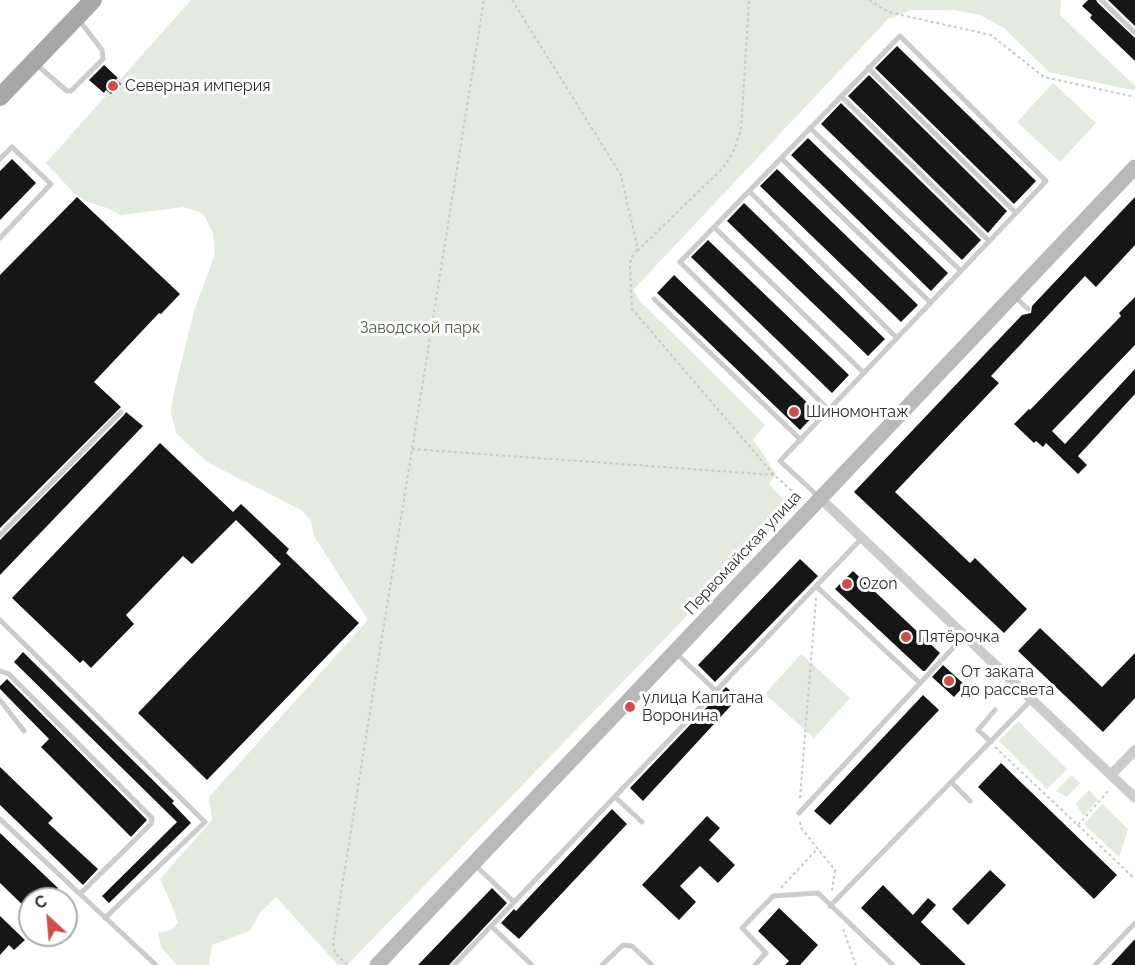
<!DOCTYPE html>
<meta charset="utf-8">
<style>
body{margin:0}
#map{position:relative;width:1135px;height:965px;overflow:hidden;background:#fff;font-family:Raleway,sans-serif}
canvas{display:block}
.north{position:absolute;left:18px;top:887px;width:60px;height:60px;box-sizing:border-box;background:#fff;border:2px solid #acacac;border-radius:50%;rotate:334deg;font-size:16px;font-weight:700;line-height:24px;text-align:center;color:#2f2f2f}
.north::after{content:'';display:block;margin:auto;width:21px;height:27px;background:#d14e46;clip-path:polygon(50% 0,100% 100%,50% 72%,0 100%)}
</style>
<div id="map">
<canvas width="1135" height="965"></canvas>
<div class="north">С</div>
</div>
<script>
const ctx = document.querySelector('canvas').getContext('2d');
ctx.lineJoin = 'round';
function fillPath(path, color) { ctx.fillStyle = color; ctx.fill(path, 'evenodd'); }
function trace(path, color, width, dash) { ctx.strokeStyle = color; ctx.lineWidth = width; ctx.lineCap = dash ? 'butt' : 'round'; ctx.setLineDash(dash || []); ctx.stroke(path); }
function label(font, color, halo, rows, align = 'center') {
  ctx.font = font + ' Raleway,sans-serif'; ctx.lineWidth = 6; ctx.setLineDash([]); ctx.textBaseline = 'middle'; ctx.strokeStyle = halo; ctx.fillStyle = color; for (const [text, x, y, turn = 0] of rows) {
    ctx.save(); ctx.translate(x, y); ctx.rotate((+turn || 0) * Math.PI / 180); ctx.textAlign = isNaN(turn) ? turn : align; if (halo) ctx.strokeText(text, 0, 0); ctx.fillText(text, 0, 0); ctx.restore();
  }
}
const green = new Path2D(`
 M 191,0 L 1061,0 L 1060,15 L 1135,86 L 1135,89 L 1132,90 L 1049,72 L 1004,28 L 980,15 L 954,10 L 911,10 L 888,19 L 633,290 L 640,301 L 765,425 L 753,439 L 776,474 L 769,484 L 792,508 L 347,965 L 338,965 L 276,897 L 259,914 L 250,931 L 212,945 L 209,965 L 177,965 L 161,947 L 158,933 L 171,930 L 178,923 L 171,903 L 160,879 L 212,820 L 209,797 L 368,620 L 314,536 L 311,521 L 301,510 L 207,462 L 176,433 L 171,412 L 174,392 L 194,311 L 215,254 L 213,233 L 203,213 L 183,207 L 121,215 L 107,208 L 85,201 L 73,192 L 46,163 Z
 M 1053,83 L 1096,123 L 1060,162 L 1017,122 Z
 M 801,654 L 850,698 L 814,738 L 765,694 Z
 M 1018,721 L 1067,769 L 1047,789 L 999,741 Z
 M 1071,775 L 1080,783 L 1067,797 L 1056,791 Z
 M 1089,790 L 1098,800 L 1083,816 L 1076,803 Z
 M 1102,804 L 1128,829 L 1119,857 L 1084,824 Z`);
const building = new Path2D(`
 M 1088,0 L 1096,0 L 1098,3 L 1135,38 L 1135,61 L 1090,18 L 1092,15 L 1082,6 Z
 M 1108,0 L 1135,0 L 1135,26 Z
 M 897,46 L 1036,181 L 1014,204 L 875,68 Z
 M 104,65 L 118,78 L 116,79 L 121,84 L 111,94 L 106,90 L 104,93 L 89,80 Z
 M 869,75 L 1007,211 L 988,233 L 848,96 Z
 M 841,103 L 981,240 L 962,260 L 821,124 Z
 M 808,138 L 948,273 L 931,291 L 791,155 Z
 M 12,159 L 36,183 L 0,220 L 0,171 Z
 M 777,169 L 918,305 L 901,322 L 760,186 Z
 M 77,197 L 180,294 L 161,314 L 159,313 L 94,382 L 121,407 L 0,528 L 0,275 Z
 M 1135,197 L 1135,245 L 1096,287 L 1085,276 L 991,376 L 999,383 L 895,492 L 970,563 L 975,558 L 1027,609 L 1004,633 L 854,492 L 1022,315 L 1031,313 L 1032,306 Z
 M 744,203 L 885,339 L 868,356 L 727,221 Z
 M 708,240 L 849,375 L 832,393 L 691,257 Z
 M 674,275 L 817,412 L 800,430 L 657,293 Z
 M 1135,297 L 1135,345 L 1052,431 L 1065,444 L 1135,369 L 1135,394 L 1078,456 L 1087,465 L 1078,474 L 1046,443 L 1043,447 L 1036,441 L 1034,443 L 1014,424 L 1029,409 L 1030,410 L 1121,316 L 1119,313 Z
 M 126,412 L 143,426 L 0,575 L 0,540 L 124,415 Z
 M 160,443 L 233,512 L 241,504 L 289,549 L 286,553 L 359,623 L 207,780 L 138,713 L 281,564 L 236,520 L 192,564 L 183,556 L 126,615 L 134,624 L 91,668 L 83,660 L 80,663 L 12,598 Z
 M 800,559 L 818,576 L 715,682 L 698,665 Z
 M 853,571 L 940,653 L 925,671 L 923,671 L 835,589 Z
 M 1040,628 L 1102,687 L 1135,653 L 1135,698 L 1103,732 L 1018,651 Z
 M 23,652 L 174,801 L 172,803 L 191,823 L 109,903 L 102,896 L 177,822 L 14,662 Z
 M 943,665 L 965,685 L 954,697 L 932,677 Z
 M 7,679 L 147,820 L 131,837 L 41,747 L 49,739 L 0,689 L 0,686 Z
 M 726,687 L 738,698 L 643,801 L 630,788 Z
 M 923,695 L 939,710 L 830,825 L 814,811 Z
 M 1001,763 L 1117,875 L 1094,899 L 978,787 Z
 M 0,767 L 53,818 L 48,823 L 98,869 L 83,885 L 0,805 Z
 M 612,809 L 627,824 L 519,939 L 501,923 L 514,909 L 516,911 Z
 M 707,816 L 720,828 L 709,840 L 735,865 L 718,883 L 700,866 L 680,886 L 696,902 L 679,920 L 642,885 Z
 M 0,833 L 58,888 L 47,899 L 30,899 L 30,912 L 0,883 Z
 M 990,870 L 1006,885 L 968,925 L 952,909 Z
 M 883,885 L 913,915 L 928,898 L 936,905 L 921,922 L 966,965 L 921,965 L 861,908 Z
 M 492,888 L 507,903 L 449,965 L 418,965 Z
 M 779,908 L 818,945 L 800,965 L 785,965 L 789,961 L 758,931 Z
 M 0,916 L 25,940 L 14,950 L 9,945 L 0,955 Z
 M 1135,939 L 1135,965 L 1111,965 Z`);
const path = new Path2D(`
 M 512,0 L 621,175 L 638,250 L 723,168 L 733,152 L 741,130 L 749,0
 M 869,0 L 888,12 L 991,35 L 1044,77 L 1135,97
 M 637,250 L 631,258 L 630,265 L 632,309 L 774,475 L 800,498
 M 412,449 L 774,475
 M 995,747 L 1135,879
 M 800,798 L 816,598
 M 800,822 L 801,828 L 835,870 L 832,891
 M 1078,825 L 1110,789
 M 781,888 L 818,848
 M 843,929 L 856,965
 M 347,965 L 335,953 L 333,943 L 484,0`);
const lane = new Path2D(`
 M 1101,0 L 1135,33
 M 37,65 L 67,91 L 71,91 L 103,59 L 102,50 L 79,20
 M 841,96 L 989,241
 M 810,128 L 961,271
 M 781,158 L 931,303
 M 0,159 L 12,147 L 51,184 L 0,238
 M 749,191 L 897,338
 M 714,227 L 864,373
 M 1014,296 L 1028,309
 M 654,299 L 801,440
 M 829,410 L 680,262 L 900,36 L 1046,181 L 1016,213
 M 819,497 L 780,461 L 1016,213 L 868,68
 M 0,535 L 121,412
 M 816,586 L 920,683
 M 0,620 L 205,822 L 105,918
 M 676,653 L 716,691
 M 0,671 L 9,674 L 152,818 L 151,824 L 80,894 L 156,965
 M 0,700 L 24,731
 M 991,742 L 978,730 L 995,710
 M 951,782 L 970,801
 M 615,797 L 642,822
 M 799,813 L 965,635
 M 0,819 L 80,894
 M 474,864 L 514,902
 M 830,906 L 1032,699
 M 491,926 L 532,965
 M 454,965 L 862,538
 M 602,965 L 623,945 L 632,946 L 652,965
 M 755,965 L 766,953 L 742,928 L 773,896 L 818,893 L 893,965
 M 1095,965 L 1135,923`);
const street = new Path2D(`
 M 820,498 L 1135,798
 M 1111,775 L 1135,750`);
const secondary = new Path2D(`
 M 377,965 L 1135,167`);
const primary = new Path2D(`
 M 0,97 L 93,0`);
const markers = [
 [113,86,6,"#d14e46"],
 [794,412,6,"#d14e46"],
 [847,584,6,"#d14e46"],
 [906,637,6,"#d14e46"],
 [949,681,6,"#d14e46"],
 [630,707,6,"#d14e46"]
];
const poiNames = [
 ["Северная империя",125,86],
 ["Шиномонтаж",806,412],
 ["Ozon",859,584],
 ["Пятёрочка",918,637],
 ["От заката",961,672],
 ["до рассвета",961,690],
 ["улица Капитана",642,698],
 ["Воронина",642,716]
];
const parkNames = [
 ["Заводской парк",420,328]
];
const streetNames = [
 ["Первомайская улица",743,553,-47]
];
fillPath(green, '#e3eade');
fillPath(building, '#161616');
trace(path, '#c9c9c9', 2, [3, 3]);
trace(lane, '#ccc', 5);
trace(street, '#ccc', 10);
trace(secondary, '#b9b9b9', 15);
trace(primary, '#a7a7a7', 18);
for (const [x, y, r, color] of markers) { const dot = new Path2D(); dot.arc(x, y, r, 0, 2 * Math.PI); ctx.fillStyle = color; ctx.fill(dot); trace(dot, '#fff', 2); }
label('16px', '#2f2f2f', '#fff', poiNames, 'left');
label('16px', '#4d6541', '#fff', parkNames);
label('16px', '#2f2f2f', '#fff', streetNames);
</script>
